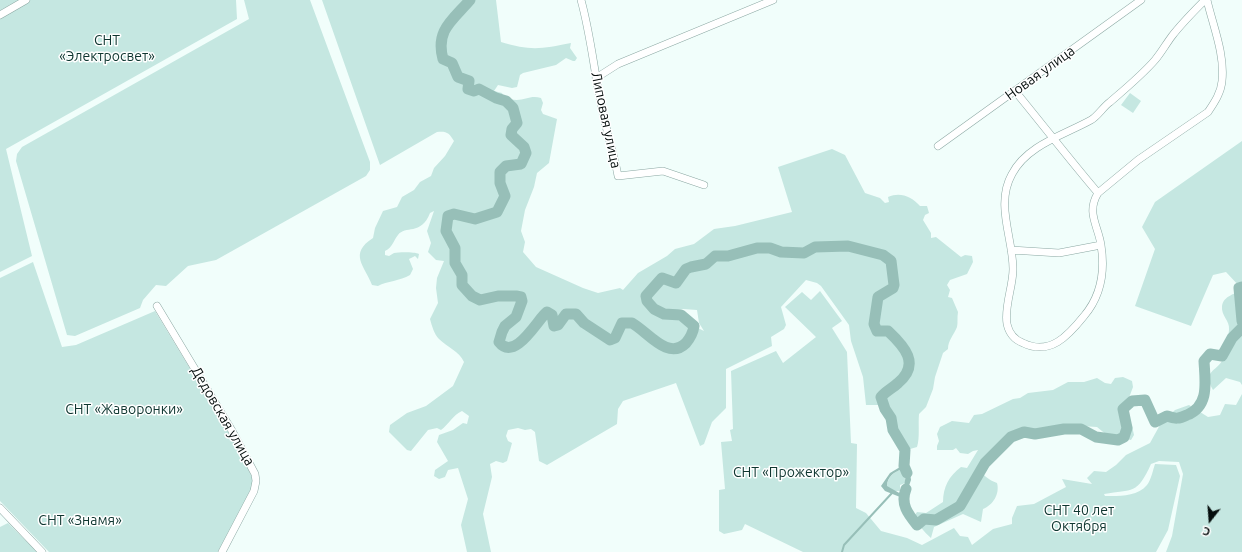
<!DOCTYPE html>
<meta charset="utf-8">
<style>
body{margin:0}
#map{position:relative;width:1242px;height:552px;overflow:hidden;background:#f1fefb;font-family:Ubuntu,sans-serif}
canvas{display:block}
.north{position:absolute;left:1190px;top:500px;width:40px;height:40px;-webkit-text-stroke:3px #fff;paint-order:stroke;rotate:197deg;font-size:11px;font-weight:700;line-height:16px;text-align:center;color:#050e0d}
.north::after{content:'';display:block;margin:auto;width:14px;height:18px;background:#050e0d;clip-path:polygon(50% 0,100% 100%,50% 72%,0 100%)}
</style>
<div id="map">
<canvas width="1242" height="552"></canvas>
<div class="north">С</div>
</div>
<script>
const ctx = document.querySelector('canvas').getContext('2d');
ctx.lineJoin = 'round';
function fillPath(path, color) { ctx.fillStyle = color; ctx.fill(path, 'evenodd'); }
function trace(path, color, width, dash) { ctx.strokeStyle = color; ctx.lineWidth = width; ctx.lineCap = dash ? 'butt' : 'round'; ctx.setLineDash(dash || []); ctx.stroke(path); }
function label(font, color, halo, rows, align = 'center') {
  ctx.font = font + ' Ubuntu,sans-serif'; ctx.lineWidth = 3; ctx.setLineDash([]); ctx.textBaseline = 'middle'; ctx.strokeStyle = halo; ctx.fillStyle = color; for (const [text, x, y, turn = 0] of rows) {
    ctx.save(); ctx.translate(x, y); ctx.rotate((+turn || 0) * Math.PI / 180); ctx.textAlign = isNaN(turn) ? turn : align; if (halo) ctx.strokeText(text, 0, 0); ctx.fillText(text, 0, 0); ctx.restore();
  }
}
const green = new Path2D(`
 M 0,0 L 236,0 L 237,19 L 6,149 L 32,256 L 0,272 Z
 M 244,0 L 310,0 L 370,162 L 370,170 L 366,176 L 216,260 L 188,266 L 166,286 L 156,285 L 143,300 L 140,308 L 75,336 L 67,335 L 16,161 L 17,154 L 22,147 L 249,19 Z
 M 322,0 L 496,0 L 501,42 C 530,51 542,49 571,43 L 570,48 L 577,58 L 575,61 L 573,61 L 566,58 L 556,65 L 523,73 L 520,75 L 517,87 L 512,88 L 498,85 L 494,91 L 502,93 L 504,97 C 522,105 527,94 541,98 L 543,103 L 541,110 L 543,114 L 557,119 L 549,163 L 537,173 L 534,187 L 525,210 L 521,231 L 525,242 L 523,252 L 536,267 L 583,288 L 598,293 L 620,288 L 623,290 L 638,273 L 667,256 L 675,249 L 694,244 L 714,229 L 735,226 L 792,212 L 778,167 L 832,149 L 845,155 L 865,193 L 880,198 L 885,203 L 889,202 L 888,197 C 900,192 911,196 920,206 L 927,206 L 929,213 L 925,215 L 923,220 L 931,233 L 931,238 L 936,237 L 961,257 L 965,255 L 972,256 L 973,262 L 967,274 L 950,280 L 947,285 L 950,290 L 948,297 L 952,298 L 958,312 C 957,317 958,323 957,327 C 954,335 948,340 948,349 L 943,353 L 935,377 L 933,389 L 926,407 L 919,414 C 918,425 920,437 917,447 L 910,449 L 894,428 L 896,418 L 887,405 L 866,405 L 863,377 L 851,341 L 849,325 L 821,286 L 817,283 L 806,280 L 781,307 L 786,325 L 784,329 L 771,337 L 772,346 L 726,369 L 726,408 L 712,422 L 704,444 L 700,446 L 676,383 L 623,401 L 618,409 L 617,424 L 547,465 L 539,461 L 535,432 L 531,429 L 525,430 L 518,428 L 508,430 L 506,436 L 508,441 L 512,443 L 507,461 L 503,463 L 496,461 L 490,464 L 492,477 L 483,514 L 491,552 L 467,552 L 461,525 L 468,499 L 458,468 L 448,470 L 445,477 L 439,479 L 434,476 L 435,470 L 448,461 L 437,442 L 439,435 L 453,430 L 463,423 L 467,424 L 469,416 L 462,411 C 453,415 449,424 441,430 L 437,428 L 428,430 L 411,451 L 407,450 L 389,432 L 390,425 L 407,413 L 426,406 L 453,386 L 464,362 C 459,351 448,348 439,339 C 434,334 432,326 430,319 L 438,303 L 436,288 L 437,278 L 444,261 L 436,260 L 428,252 L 431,243 L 427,231 L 434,211 L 430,213 C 421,236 405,225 398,235 C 393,241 393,247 385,251 L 385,255 L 389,256 L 394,253 C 400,252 415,252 419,254 L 418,259 L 415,256 L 409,259 L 413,269 L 410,275 C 400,281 387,281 378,286 L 372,285 C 365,266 348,254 373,238 L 375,228 L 383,211 L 397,207 L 402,197 L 414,190 L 420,182 L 431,176 L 434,168 L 445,156 L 454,141 C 449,133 447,131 437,132 L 380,165 ZM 683,309 L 697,310 L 699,323 L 704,331 L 698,328 L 694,330 L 692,324 L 682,318 L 676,316 L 678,310 Z
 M 1130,93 L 1141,101 L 1133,113 L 1121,105 Z
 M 1242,141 L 1242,285 L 1240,287 L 1226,272 L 1213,275 L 1191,326 L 1135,306 L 1155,249 L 1142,227 L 1155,202 Z
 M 33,262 L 62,347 L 76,345 L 155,311 L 243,456 L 256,487 L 222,552 L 49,552 L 0,501 L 0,278 Z
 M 1242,289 L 1242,385 L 1240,382 L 1226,378 L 1213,390 C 1202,370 1217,372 1223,359 C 1225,356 1229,334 1229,329 C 1230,321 1221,316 1222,306 C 1224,295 1235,295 1242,289 Z
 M 820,291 L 842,321 L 832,328 L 847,352 L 851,443 L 857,444 L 856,508 L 866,513 L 881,531 L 907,538 L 922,545 L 954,528 L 960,536 L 968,537 L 972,545 L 993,529 L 1012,524 L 1012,518 L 1017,506 L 1034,504 L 1066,487 L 1062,479 L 1092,484 L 1087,478 L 1094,471 L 1106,472 L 1116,465 L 1126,455 L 1150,443 L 1161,423 L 1175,410 L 1189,405 L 1208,417 L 1220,415 L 1225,404 L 1236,405 L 1242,394 L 1242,552 L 1166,552 L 1172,536 L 1183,474 L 1179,462 L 1159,461 L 1151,464 C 1137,495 1133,489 1104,494 L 1105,496 C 1119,496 1137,497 1147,485 C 1151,480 1153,470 1155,464 L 1176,465 L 1180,476 L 1168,530 L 1156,552 L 803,552 L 745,524 L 742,530 L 724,534 L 719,531 L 719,490 L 725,489 L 721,442 L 732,441 L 730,430 L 733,429 L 731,371 L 776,351 L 783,363 L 816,337 L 785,307 L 802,292 L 811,300 Z
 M 1123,377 L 1132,381 L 1133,387 L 1127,403 L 1121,404 L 1119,409 L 1126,422 L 1132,426 L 1134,435 L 1131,440 L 1108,436 L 1097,427 L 1066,425 L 1048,430 L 1038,439 L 1035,439 L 1028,431 L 1022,432 L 994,452 L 989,453 L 991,464 L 986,467 L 981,464 L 979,468 C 982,475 989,480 997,483 C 1000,494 993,505 983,509 L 981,522 L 963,514 L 934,527 L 931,538 C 925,533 915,522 915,515 L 917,512 L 926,513 L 943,502 C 943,487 949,476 961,467 L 967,468 L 978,450 L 973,451 L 968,454 L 960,453 L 956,448 L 953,450 L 937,450 L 937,446 L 939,441 L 937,434 L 940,427 L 952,421 L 969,423 L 974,415 L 982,414 L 1013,399 L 1020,398 L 1028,393 L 1053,390 L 1068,382 L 1084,382 L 1097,378 L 1105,383 L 1111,384 L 1115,378 Z
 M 902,469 L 906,474 L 905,475 L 905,483 L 900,485 L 900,491 L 893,491 L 887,487 C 887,477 894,472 902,469 Z
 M 8,523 L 37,552 L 0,552 L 0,527 Z`);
const water = new Path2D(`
 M 903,459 L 910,472 L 911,480 L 903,503 L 900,497 L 885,491 L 881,486 L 890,473 L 900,467 L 900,463 ZM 902,469 L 906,474 L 903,493 L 901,494 L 887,486 C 887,477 894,472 902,469 Z`);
const stream = new Path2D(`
 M 842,552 L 844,545 L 892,493`);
const river = new Path2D(`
 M 470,0 C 453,20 435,30 443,59 L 452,63 L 458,77 L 469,81 L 468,89 L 474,91 L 479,89 L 496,98 L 506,101 L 513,108 L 517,123 L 512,129 L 511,135 L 524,147 L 526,153 L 521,164 L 506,166 L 500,172 L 500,183 L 505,196 L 497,212 L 475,219 L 454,214 L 448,216 L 446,231 L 455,248 L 455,263 L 462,275 L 462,285 L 472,296 L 480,300 L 498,296 L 516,296 L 521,297 L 522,301 L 516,317 L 505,326 L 502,332 L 499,342 C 515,363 539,317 547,312 L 552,315 L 554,326 L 558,325 L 566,314 L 576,314 L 584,323 L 610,340 L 615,338 L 622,323 L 632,323 C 648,332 668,361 686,343 C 691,337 693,333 694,326 L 681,315 L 664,314 L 654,309 L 647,301 L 646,296 L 662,278 L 676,283 L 686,269 L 691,267 L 706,264 L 715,256 L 728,256 L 757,248 L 770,248 L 781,252 L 804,253 L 815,247 L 848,246 L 883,255 L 891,261 L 894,285 L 893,288 L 878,297 L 874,324 L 877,331 L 888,331 C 904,346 921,364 898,383 C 893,388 886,391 881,397 L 885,409 L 891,418 L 893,430 L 905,450 L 904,466 L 907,473
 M 1242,287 L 1239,288 L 1242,321
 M 906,489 C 900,504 908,514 917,525 L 924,519 L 936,520 L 960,506 L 985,463 L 1011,437 L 1024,432 L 1035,434 L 1064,429 L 1081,429 L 1096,437 L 1118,440 L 1124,437 L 1127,428 L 1123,409 L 1132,401 L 1145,400 L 1155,422 L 1167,416 C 1175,419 1179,419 1187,415 C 1210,406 1205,381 1204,361 L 1210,354 L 1222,356 L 1232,338 L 1242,328`);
const minor = new Path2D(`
 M 581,0 C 591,36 594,72 602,108 C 606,131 614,153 618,176 L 663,171 L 704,185
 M 0,15 L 26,0
 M 596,78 L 618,64 L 773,0
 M 1015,91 C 1043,125 1069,159 1098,193 C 1086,213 1098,225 1101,245 C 1105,270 1101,296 1084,316 C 1068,336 1050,356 1023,343 C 1015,340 1009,333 1007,324 C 1004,306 1013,287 1013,269 C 1013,238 995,204 1012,174 C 1027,145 1064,135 1091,120 C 1098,116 1103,107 1110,102 C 1125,89 1142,75 1155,60 C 1161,53 1166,44 1172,36 C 1182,23 1193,12 1205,0
 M 938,146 L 1141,0
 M 1098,193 L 1138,160 L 1208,112 C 1214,103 1221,93 1222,81 C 1225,54 1213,26 1207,0
 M 1011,250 L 1059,253 L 1101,245
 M 157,306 L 231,429 L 255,474 L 256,481 L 254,491 L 222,552
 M 0,508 L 42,552`);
const parkNames = [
 ["СНТ",107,40],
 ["«Электросвет»",107,56],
 ["СНТ «Жаворонки»",124,409],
 ["СНТ «Прожектор»",791,472],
 ["СНТ 40 лет",1079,510],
 ["Октября",1079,526],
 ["СНТ «Знамя»",80,520]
];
const streetNames = [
 ["Новая улица",1040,73,-36],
 ["Липовая улица",606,120,78],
 ["Дедовская улица",223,416,60]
];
fillPath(green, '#c5e7e1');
fillPath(water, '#97bfb8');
trace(stream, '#97bfb8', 2);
trace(river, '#97bfb8', 11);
trace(minor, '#8aa7a2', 8);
trace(minor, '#fff', 7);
label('14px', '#0e3630', '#fff', parkNames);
label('14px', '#050e0d', '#fff', streetNames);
</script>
